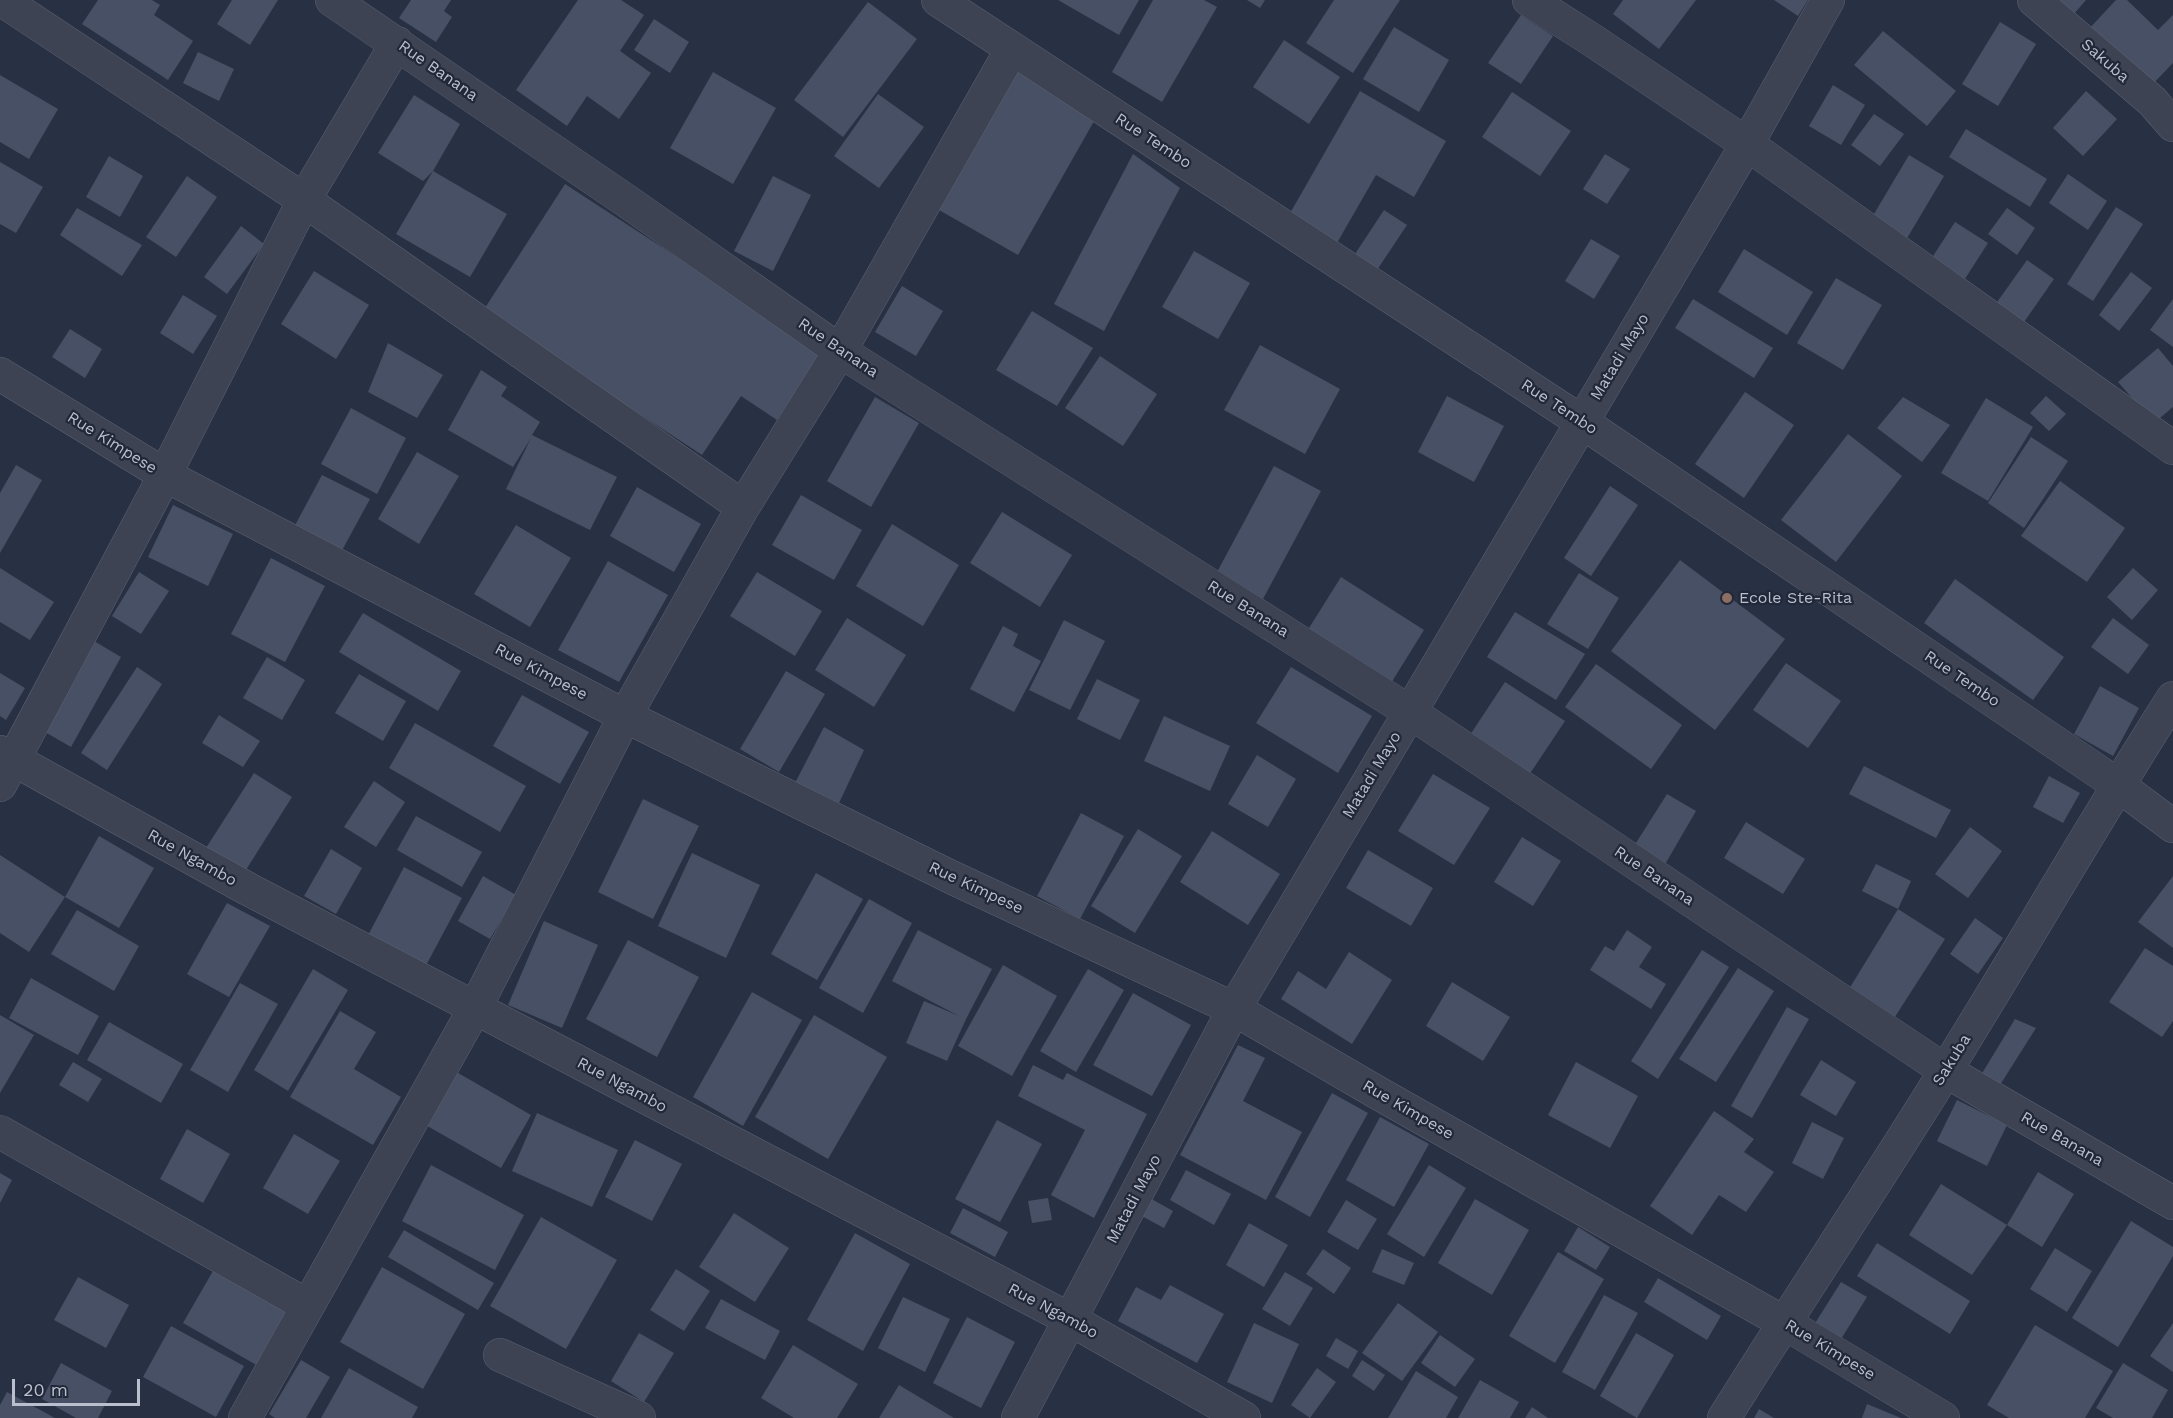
<!DOCTYPE html>
<style>
body{margin:0}
#map{position:relative;width:2173px;height:1418px;overflow:hidden;background:#283143;font-family:"Work Sans",sans-serif}
canvas{display:block}
.scale{position:absolute;left:12px;top:1379px;width:128px;height:27px;box-sizing:border-box;border:3px solid #babfcd;border-top:0;padding-left:8px;font-size:18px;line-height:21px;white-space:nowrap;color:#babfcd;-webkit-text-stroke:4px #212839;paint-order:stroke}
</style>
<div id="map">
<canvas width="2173" height="1418"></canvas>
<div class="scale">20 m</div>
</div>
<script>
const ctx = document.querySelector('canvas').getContext('2d');
ctx.lineJoin = 'round';
function fillPath(path, color) { ctx.fillStyle = color; ctx.fill(path, 'evenodd'); }
function trace(path, color, width, dash) { ctx.strokeStyle = color; ctx.lineWidth = width; ctx.lineCap = dash ? 'butt' : 'round'; ctx.setLineDash(dash || []); ctx.stroke(path); }
function label(font, color, halo, rows, align = 'center') {
  ctx.font = font + ' "Work Sans",sans-serif'; ctx.lineWidth = 4.5; ctx.setLineDash([]); ctx.textBaseline = 'middle'; ctx.strokeStyle = halo; ctx.fillStyle = color; for (const [text, x, y, turn = 0] of rows) {
    ctx.save(); ctx.translate(x, y); ctx.rotate((+turn || 0) * Math.PI / 180); ctx.textAlign = isNaN(turn) ? turn : align; if (halo) ctx.strokeText(text, 0, 0); ctx.fillText(text, 0, 0); ctx.restore();
  }
}
const building = new Path2D(`
 M 98,0 L 152,0 L 160,5 L 154,15 L 193,41 L 168,80 L 82,24 Z
 M 232,0 L 278,0 L 250,45 L 217,24 Z
 M 411,0 L 451,0 L 444,11 L 452,17 L 436,42 L 399,18 Z
 M 578,0 L 621,0 L 644,15 L 620,51 L 651,73 L 619,119 L 587,96 L 567,126 L 516,90 Z
 M 1058,0 L 1139,0 L 1119,35 Z
 M 1153,0 L 1204,0 L 1217,7 L 1162,102 L 1112,72 Z
 M 1247,0 L 1265,0 L 1260,8 Z
 M 1334,0 L 1400,0 L 1353,73 L 1306,43 Z
 M 1623,0 L 1696,0 L 1659,49 L 1613,14 Z
 M 1774,0 L 1808,0 L 1798,16 Z
 M 2056,0 L 2086,0 L 2073,15 Z
 M 2116,0 L 2127,0 L 2158,30 L 2173,15 L 2173,63 L 2147,90 L 2086,32 Z
 M 868,2 L 917,39 L 843,137 L 794,100 Z
 M 1521,15 L 1553,36 L 1521,84 L 1488,63 Z
 M 654,19 L 689,42 L 670,73 L 634,50 Z
 M 2000,22 L 2036,44 L 1998,106 L 1962,84 Z
 M 1394,27 L 1449,60 L 1419,112 L 1363,79 Z
 M 1883,31 L 1956,91 L 1927,126 L 1854,65 Z
 M 1284,40 L 1340,77 L 1309,124 L 1253,87 Z
 M 198,52 L 234,69 L 219,101 L 183,83 Z
 M 1018,71 L 1097,116 L 1018,255 L 939,210 Z
 M 713,72 L 776,108 L 733,184 L 670,148 Z
 M 0,75 L 58,109 L 29,159 L 0,142 Z
 M 1833,85 L 1865,105 L 1841,145 L 1809,126 Z
 M 1360,91 L 1446,141 L 1414,197 L 1376,175 L 1337,243 L 1289,215 Z
 M 2086,91 L 2117,119 L 2083,156 L 2053,128 Z
 M 1512,92 L 1571,131 L 1540,176 L 1482,137 Z
 M 878,94 L 924,127 L 879,188 L 834,156 Z
 M 414,95 L 460,124 L 433,171 L 423,181 L 378,153 Z
 M 1874,114 L 1904,134 L 1880,166 L 1851,145 Z
 M 1966,129 L 2047,179 L 2030,207 L 1949,157 Z
 M 1133,154 L 1180,188 L 1104,331 L 1054,304 Z
 M 1605,154 L 1630,169 L 1607,204 L 1583,189 Z
 M 1909,155 L 1944,176 L 1906,240 L 1871,219 Z
 M 109,156 L 143,176 L 120,217 L 86,197 Z
 M 0,162 L 43,187 L 16,233 L 0,224 Z
 M 433,171 L 507,214 L 470,277 L 396,234 Z
 M 2068,174 L 2107,201 L 2088,230 L 2049,203 Z
 M 187,176 L 217,197 L 176,257 L 146,237 Z
 M 773,176 L 811,195 L 773,271 L 734,251 Z
 M 565,184 L 823,352 L 777,420 L 741,396 L 702,455 L 483,311 Z
 M 2116,207 L 2143,224 L 2093,301 L 2067,284 Z
 M 77,208 L 142,245 L 122,276 L 60,235 Z
 M 2007,208 L 2035,228 L 2017,255 L 1988,234 Z
 M 1384,210 L 1407,225 L 1377,270 L 1355,254 Z
 M 1955,222 L 1988,243 L 1961,285 L 1928,264 Z
 M 241,226 L 264,244 L 227,294 L 204,277 Z
 M 1591,239 L 1620,256 L 1594,299 L 1565,281 Z
 M 1744,249 L 1813,292 L 1787,335 L 1718,292 Z
 M 1194,251 L 1250,283 L 1218,339 L 1162,307 Z
 M 2027,260 L 2054,279 L 2022,325 L 1995,305 Z
 M 314,271 L 369,305 L 336,359 L 281,324 Z
 M 2131,272 L 2152,288 L 2119,331 L 2099,315 Z
 M 1836,278 L 1882,305 L 1843,370 L 1797,343 Z
 M 902,286 L 943,311 L 916,356 L 875,332 Z
 M 183,295 L 217,316 L 193,354 L 160,333 Z
 M 1693,299 L 1773,348 L 1754,378 L 1675,328 Z
 M 2173,299 L 2173,347 L 2150,330 Z
 M 1032,311 L 1093,348 L 1057,406 L 996,370 Z
 M 70,329 L 102,349 L 85,378 L 52,357 Z
 M 388,343 L 443,375 L 417,418 L 368,392 Z
 M 1260,345 L 1340,389 L 1305,454 L 1224,410 Z
 M 2158,348 L 2173,366 L 2173,407 L 2154,423 L 2118,382 Z
 M 1100,356 L 1157,394 L 1123,446 L 1065,408 Z
 M 481,370 L 507,387 L 501,396 L 540,422 L 532,435 L 617,477 L 590,530 L 506,489 L 531,438 L 513,467 L 448,430 Z
 M 1745,392 L 1794,425 L 1744,498 L 1695,464 Z
 M 1447,396 L 1504,426 L 1474,482 L 1418,452 Z
 M 2046,396 L 2066,414 L 2049,431 L 2030,413 Z
 M 875,397 L 919,423 L 871,507 L 827,481 Z
 M 1903,397 L 1950,425 L 1922,462 L 1877,428 Z
 M 1986,398 L 2033,427 L 1988,501 L 1941,473 Z
 M 351,408 L 406,438 L 377,494 L 321,464 Z
 M 1848,434 L 1902,476 L 1836,562 L 1781,520 Z
 M 2031,437 L 2068,461 L 2024,528 L 1988,503 Z
 M 417,452 L 459,476 L 419,544 L 378,519 Z
 M 16,465 L 42,480 L 0,553 L 0,493 Z
 M 1274,466 L 1321,491 L 1263,599 L 1216,574 Z
 M 322,475 L 370,499 L 340,554 L 293,529 Z
 M 2060,481 L 2125,528 L 2087,582 L 2021,536 Z
 M 1610,486 L 1638,505 L 1591,576 L 1564,558 Z
 M 637,487 L 701,524 L 674,572 L 610,536 Z
 M 801,495 L 862,530 L 834,580 L 772,545 Z
 M 173,505 L 233,534 L 208,586 L 148,557 Z
 M 1002,512 L 1072,555 L 1040,607 L 970,563 Z
 M 892,524 L 959,565 L 923,626 L 856,586 Z
 M 516,525 L 571,558 L 530,627 L 474,594 Z
 M 271,558 L 325,586 L 285,662 L 231,634 Z
 M 1680,560 L 1785,639 L 1715,730 L 1611,651 Z
 M 608,561 L 668,595 L 619,682 L 558,650 Z
 M 0,568 L 54,602 L 30,640 L 0,622 Z
 M 2133,568 L 2158,590 L 2132,620 L 2107,597 Z
 M 139,572 L 169,591 L 141,634 L 112,616 Z
 M 757,572 L 822,611 L 795,656 L 730,616 Z
 M 1579,573 L 1619,598 L 1588,649 L 1547,624 Z
 M 1341,577 L 1424,630 L 1388,688 L 1304,636 Z
 M 1955,579 L 2064,657 L 2033,700 L 1924,623 Z
 M 1515,612 L 1585,654 L 1556,700 L 1487,657 Z
 M 363,613 L 461,671 L 438,711 L 339,652 Z
 M 847,618 L 906,655 L 874,707 L 815,670 Z
 M 2113,618 L 2149,645 L 2128,674 L 2091,647 Z
 M 1064,620 L 1105,641 L 1070,710 L 1029,690 Z
 M 1003,626 L 1018,634 L 1013,646 L 1041,661 L 1014,712 L 970,689 Z
 M 89,638 L 121,657 L 71,747 L 38,728 Z
 M 267,657 L 305,680 L 282,720 L 243,698 Z
 M 1786,663 L 1841,701 L 1808,748 L 1753,710 Z
 M 1596,664 L 1682,725 L 1651,769 L 1565,707 Z
 M 137,667 L 162,684 L 107,770 L 81,753 Z
 M 1291,667 L 1372,716 L 1338,773 L 1256,723 Z
 M 786,671 L 825,694 L 779,772 L 740,749 Z
 M 0,673 L 25,688 L 6,720 L 0,716 Z
 M 359,674 L 406,701 L 383,741 L 335,713 Z
 M 1097,679 L 1140,700 L 1120,740 L 1077,719 Z
 M 1505,682 L 1565,721 L 1527,778 L 1468,738 Z
 M 2100,686 L 2139,708 L 2113,756 L 2074,734 Z
 M 522,695 L 589,732 L 560,784 L 493,746 Z
 M 219,715 L 260,741 L 243,767 L 202,743 Z
 M 1164,716 L 1230,746 L 1210,791 L 1144,761 Z
 M 415,723 L 526,786 L 500,832 L 389,768 Z
 M 824,727 L 864,750 L 839,803 L 795,783 Z
 M 1257,755 L 1296,779 L 1268,827 L 1228,804 Z
 M 1864,766 L 1951,810 L 1936,838 L 1849,794 Z
 M 254,773 L 292,797 L 244,873 L 206,848 Z
 M 1433,774 L 1490,808 L 1454,865 L 1398,831 Z
 M 2049,776 L 2080,793 L 2063,823 L 2033,807 Z
 M 374,781 L 405,802 L 376,847 L 344,827 Z
 M 1667,794 L 1696,811 L 1660,873 L 1629,854 Z
 M 643,799 L 699,826 L 653,919 L 598,892 Z
 M 1081,813 L 1124,836 L 1080,919 L 1037,896 Z
 M 416,816 L 482,852 L 462,887 L 397,850 Z
 M 1746,822 L 1805,859 L 1783,894 L 1724,858 Z
 M 1970,827 L 2002,851 L 1968,898 L 1935,874 Z
 M 1138,829 L 1182,856 L 1135,933 L 1091,906 Z
 M 1212,831 L 1280,874 L 1248,925 L 1180,882 Z
 M 99,836 L 154,868 L 119,928 L 65,897 Z
 M 1522,837 L 1561,861 L 1533,906 L 1494,882 Z
 M 331,849 L 362,868 L 336,914 L 304,896 Z
 M 1368,850 L 1433,888 L 1411,926 L 1346,888 Z
 M 692,853 L 760,885 L 726,958 L 658,926 Z
 M 0,855 L 65,897 L 29,952 L 0,933 Z
 M 1876,864 L 1911,881 L 1898,909 L 1862,891 Z
 M 404,867 L 462,898 L 423,971 L 365,941 Z
 M 816,873 L 863,899 L 817,980 L 771,954 Z
 M 483,876 L 516,895 L 490,939 L 458,921 Z
 M 2173,876 L 2173,948 L 2138,922 Z
 M 869,899 L 912,923 L 863,1013 L 819,988 Z
 M 227,903 L 270,926 L 229,997 L 187,974 Z
 M 1898,909 L 1945,939 L 1891,1023 L 1846,994 Z
 M 77,910 L 139,946 L 114,991 L 51,954 Z
 M 1975,918 L 2003,938 L 1978,974 L 1950,954 Z
 M 544,921 L 598,945 L 562,1028 L 508,1005 Z
 M 918,930 L 992,969 L 966,1019 L 947,1061 L 906,1043 L 924,1001 L 959,1016 L 892,981 Z
 M 1627,930 L 1652,947 L 1639,967 L 1666,984 L 1651,1009 L 1590,970 L 1605,946 L 1614,951 Z
 M 628,940 L 699,977 L 657,1057 L 586,1019 Z
 M 2145,948 L 2173,966 L 2173,1021 L 2162,1037 L 2109,1002 Z
 M 1702,950 L 1729,967 L 1658,1079 L 1631,1061 Z
 M 1349,952 L 1392,980 L 1352,1044 L 1281,999 L 1298,971 L 1326,989 Z
 M 1003,965 L 1057,996 L 1012,1076 L 958,1046 Z
 M 1738,968 L 1774,991 L 1716,1082 L 1679,1059 Z
 M 313,969 L 348,990 L 288,1091 L 254,1070 Z
 M 1088,969 L 1124,990 L 1076,1072 L 1040,1051 Z
 M 31,978 L 99,1016 L 78,1055 L 9,1018 Z
 M 1452,982 L 1510,1017 L 1483,1061 L 1426,1026 Z
 M 240,983 L 278,1004 L 228,1092 L 190,1070 Z
 M 752,992 L 802,1020 L 743,1126 L 693,1097 Z
 M 1133,993 L 1191,1025 L 1152,1096 L 1093,1065 Z
 M 1787,1007 L 1809,1019 L 1752,1118 L 1731,1106 Z
 M 340,1011 L 376,1032 L 354,1069 L 401,1097 L 373,1145 L 290,1097 Z
 M 0,1015 L 34,1035 L 0,1093 Z
 M 814,1015 L 887,1057 L 828,1159 L 755,1117 Z
 M 2015,1019 L 2036,1028 L 2000,1085 L 1981,1075 Z
 M 109,1022 L 183,1064 L 161,1103 L 87,1060 Z
 M 1238,1045 L 1265,1058 L 1243,1101 L 1302,1132 L 1266,1200 L 1180,1155 Z
 M 1821,1060 L 1856,1082 L 1836,1116 L 1800,1095 Z
 M 73,1062 L 102,1079 L 88,1102 L 59,1085 Z
 M 1576,1062 L 1638,1096 L 1610,1148 L 1548,1115 Z
 M 1033,1065 L 1063,1080 L 1067,1073 L 1147,1114 L 1094,1218 L 1051,1195 L 1085,1130 L 1018,1096 Z
 M 453,1070 L 531,1115 L 501,1168 L 422,1123 Z
 M 1332,1093 L 1368,1113 L 1310,1217 L 1275,1197 Z
 M 1957,1100 L 2007,1125 L 1987,1166 L 1937,1141 Z
 M 1714,1111 L 1754,1139 L 1744,1152 L 1774,1172 L 1746,1212 L 1719,1195 L 1692,1235 L 1650,1206 Z
 M 537,1113 L 618,1150 L 592,1207 L 512,1171 Z
 M 1380,1117 L 1429,1144 L 1394,1207 L 1346,1180 Z
 M 997,1120 L 1042,1144 L 1000,1222 L 955,1199 Z
 M 1812,1122 L 1844,1138 L 1823,1179 L 1792,1163 Z
 M 187,1129 L 230,1154 L 203,1203 L 160,1179 Z
 M 294,1134 L 340,1161 L 308,1214 L 263,1188 Z
 M 635,1140 L 682,1164 L 652,1221 L 605,1197 Z
 M 431,1165 L 524,1215 L 495,1270 L 402,1221 Z
 M 1429,1165 L 1466,1188 L 1424,1257 L 1387,1234 Z
 M 1186,1170 L 1231,1194 L 1214,1225 L 1170,1200 Z
 M 2038,1172 L 2074,1194 L 2042,1247 L 2007,1225 L 1972,1275 L 1909,1235 L 1941,1184 L 2007,1225 Z
 M 0,1173 L 12,1180 L 0,1203 Z
 M 1148,1197 L 1173,1211 L 1164,1228 L 1138,1214 Z
 M 1048,1198 L 1052,1220 L 1032,1223 L 1028,1201 Z
 M 1475,1199 L 1529,1230 L 1492,1295 L 1438,1263 Z
 M 1346,1200 L 1377,1219 L 1358,1250 L 1327,1232 Z
 M 963,1208 L 1008,1232 L 995,1257 L 950,1233 Z
 M 734,1213 L 789,1248 L 755,1302 L 699,1267 Z
 M 541,1217 L 617,1260 L 566,1349 L 490,1306 Z
 M 2131,1221 L 2173,1247 L 2173,1256 L 2118,1347 L 2072,1318 Z
 M 1249,1223 L 1288,1245 L 1264,1287 L 1226,1265 Z
 M 1578,1227 L 1610,1247 L 1596,1270 L 1564,1251 Z
 M 404,1230 L 494,1283 L 478,1310 L 388,1257 Z
 M 855,1233 L 910,1264 L 863,1351 L 807,1320 Z
 M 1877,1243 L 1970,1301 L 1950,1334 L 1857,1276 Z
 M 2055,1248 L 2092,1271 L 2067,1312 L 2030,1289 Z
 M 1323,1249 L 1351,1268 L 1334,1294 L 1306,1274 Z
 M 1382,1249 L 1414,1263 L 1404,1285 L 1372,1272 Z
 M 1558,1252 L 1604,1279 L 1555,1363 L 1509,1336 Z
 M 217,1264 L 293,1308 L 260,1367 L 183,1323 Z
 M 382,1267 L 465,1314 L 423,1389 L 340,1342 Z
 M 676,1269 L 710,1291 L 684,1331 L 650,1310 Z
 M 1285,1272 L 1313,1288 L 1290,1326 L 1262,1309 Z
 M 78,1277 L 129,1305 L 106,1348 L 54,1320 Z
 M 1658,1278 L 1721,1316 L 1707,1340 L 1644,1302 Z
 M 1841,1282 L 1867,1297 L 1838,1344 L 1812,1328 Z
 M 1170,1285 L 1224,1314 L 1197,1363 L 1118,1321 L 1136,1287 L 1161,1300 Z
 M 1604,1295 L 1638,1313 L 1595,1390 L 1562,1372 Z
 M 903,1297 L 950,1319 L 925,1372 L 878,1348 Z
 M 721,1299 L 780,1331 L 765,1360 L 705,1328 Z
 M 1398,1303 L 1438,1332 L 1402,1381 L 1362,1353 Z
 M 967,1317 L 1015,1342 L 981,1408 L 933,1383 Z
 M 1254,1323 L 1299,1344 L 1272,1403 L 1227,1382 Z
 M 2173,1323 L 2173,1372 L 2150,1356 Z
 M 2035,1325 L 2113,1371 L 2085,1418 L 2009,1418 L 1987,1405 Z
 M 171,1326 L 244,1366 L 216,1417 L 143,1377 Z
 M 639,1333 L 674,1353 L 644,1402 L 611,1381 Z
 M 1636,1333 L 1674,1355 L 1637,1418 L 1600,1396 Z
 M 1440,1335 L 1475,1359 L 1455,1387 L 1421,1363 Z
 M 1336,1338 L 1358,1351 L 1348,1369 L 1326,1356 Z
 M 793,1345 L 858,1384 L 837,1418 L 794,1418 L 761,1398 Z
 M 301,1360 L 330,1377 L 306,1418 L 275,1418 L 269,1414 Z
 M 1362,1360 L 1385,1375 L 1374,1391 L 1352,1376 Z
 M 61,1363 L 112,1391 L 98,1418 L 76,1418 L 42,1399 Z
 M 2123,1363 L 2168,1390 L 2152,1418 L 2113,1418 L 2096,1408 Z
 M 349,1368 L 418,1407 L 412,1418 L 321,1418 Z
 M 1317,1368 L 1336,1382 L 1310,1418 L 1291,1405 Z
 M 1416,1371 L 1458,1397 L 1446,1418 L 1388,1418 Z
 M 1480,1380 L 1519,1402 L 1510,1418 L 1458,1418 Z
 M 899,1385 L 954,1418 L 879,1418 Z
 M 7,1392 L 55,1418 L 0,1418 L 0,1405 Z
 M 1867,1404 L 1901,1418 L 1862,1418 Z
 M 1532,1407 L 1548,1418 L 1525,1418 Z
 M 1759,1409 L 1774,1418 L 1754,1418 Z`);
const minor = new Path2D(`
 M 2,0 L 304,200 L 743,507
 M 332,0 L 628,202 L 840,351 L 1410,712 L 1946,1071 L 2173,1203
 M 938,0 L 1582,422 L 2118,785 L 2173,826
 M 1529,0 L 1592,40 L 1747,144 L 2173,448
 M 2034,0 L 2152,101 L 2173,125
 M 0,374 L 165,475 L 625,716 L 951,877 L 1234,1009 L 1378,1093 L 1783,1322 L 1943,1418
 M 0,752 L 248,889 L 1071,1320 L 1244,1418
 M 0,785 L 165,475 L 304,200 L 397,43
 M 0,1132 L 308,1306
 M 500,1355 L 639,1418
 M 245,1418 L 475,1008 L 625,716 L 743,507 L 840,351 L 1012,49
 M 1018,1418 L 1234,1009 L 1747,144 L 1828,0
 M 1724,1418 C 1797,1301 1874,1187 1946,1070 C 2023,946 2095,820 2173,698`);
const markers = [
 [1727,598,6,"#8d6e63"]
];
const streetNames = [
 ["Sakuba",2105,61,41],
 ["Rue Banana",438,71,35],
 ["Rue Tembo",1153,141,33],
 ["Rue Banana",838,348,34],
 ["Matadi Mayo",1620,357,-59],
 ["Rue Tembo",1559,407,33],
 ["Rue Kimpese",112,443,32],
 ["Rue Banana",1248,609,32],
 ["Rue Kimpese",541,672,28],
 ["Rue Tembo",1962,679,34],
 ["Matadi Mayo",1372,775,-59],
 ["Rue Ngambo",192,858,29],
 ["Rue Banana",1654,876,34],
 ["Rue Kimpese",976,888,25],
 ["Sakuba",1952,1060,-58],
 ["Rue Ngambo",622,1085,28],
 ["Rue Kimpese",1408,1110,30],
 ["Rue Banana",2062,1139,30],
 ["Matadi Mayo",1134,1199,-62],
 ["Rue Ngambo",1053,1311,28],
 ["Rue Kimpese",1830,1350,31]
];
const poiNames = [
 ["Ecole Ste-Rita",1739,598]
];
fillPath(building, '#485065');
trace(minor, '#5b6170', 34);
trace(minor, '#3d4353', 33);
for (const [x, y, r, color] of markers) { const dot = new Path2D(); dot.arc(x, y, r, 0, 2 * Math.PI); ctx.fillStyle = color; ctx.fill(dot); trace(dot, '#212839', 2); }
label('16px', '#babfcd', '#212839', streetNames);
label('16px', '#babfcd', '#212839', poiNames, 'left');
</script>
